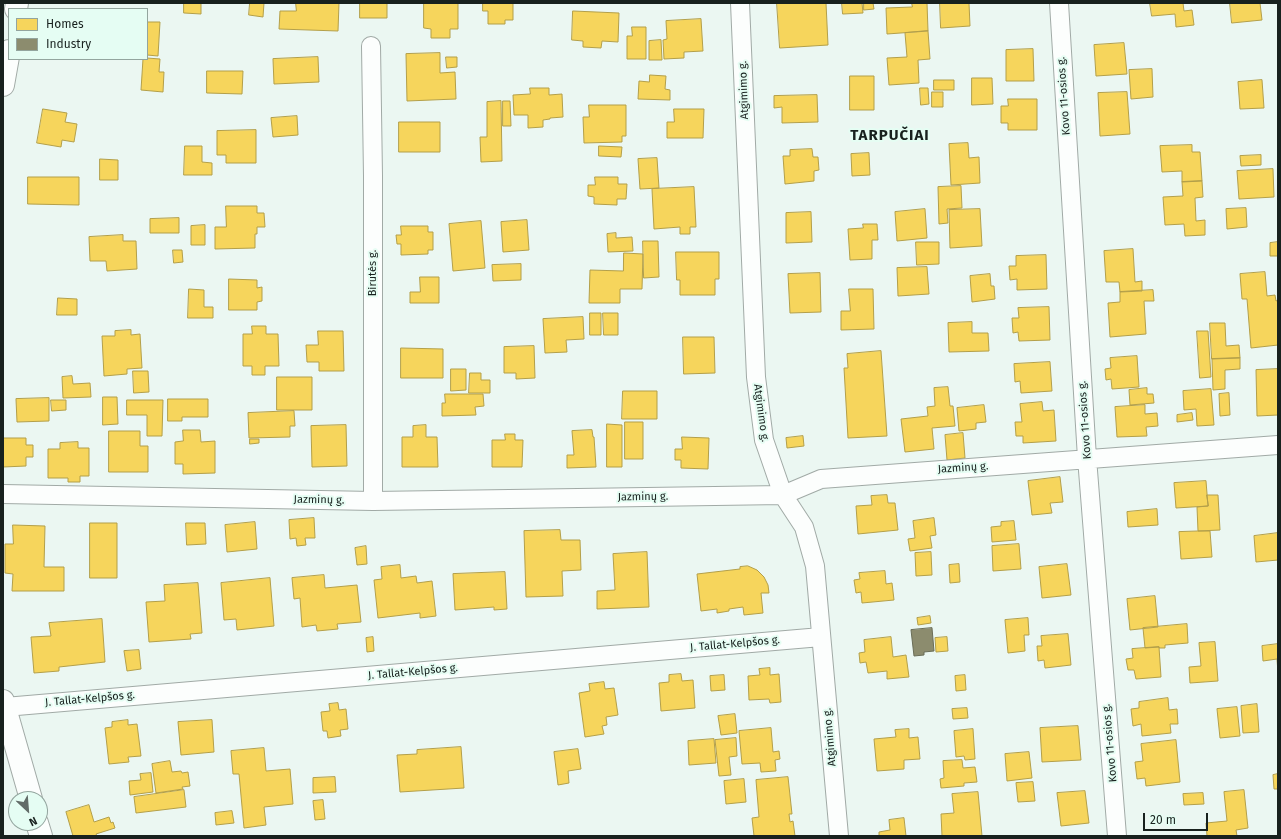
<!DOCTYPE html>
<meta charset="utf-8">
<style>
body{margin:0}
#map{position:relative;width:1281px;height:839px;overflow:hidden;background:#ebf7f2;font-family:"Fira Sans",sans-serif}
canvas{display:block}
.frame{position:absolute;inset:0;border:4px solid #18211e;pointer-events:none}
.legend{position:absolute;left:8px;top:8px;width:140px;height:52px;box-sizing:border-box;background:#e5fdf3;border:1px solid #93a59e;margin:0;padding:5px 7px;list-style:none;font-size:12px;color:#18211e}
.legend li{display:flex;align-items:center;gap:8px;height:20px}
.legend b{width:20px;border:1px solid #93a59e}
.north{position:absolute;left:8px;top:791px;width:40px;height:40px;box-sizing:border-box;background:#e5fdf3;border:1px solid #93a59e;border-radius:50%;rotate:154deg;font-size:11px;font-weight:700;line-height:16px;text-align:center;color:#18211e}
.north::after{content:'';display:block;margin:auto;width:14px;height:18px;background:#626c68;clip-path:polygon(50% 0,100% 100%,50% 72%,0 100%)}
.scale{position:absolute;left:1143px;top:813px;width:65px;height:18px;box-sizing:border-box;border:2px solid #18211e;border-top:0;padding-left:5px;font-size:12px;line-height:14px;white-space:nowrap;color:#18211e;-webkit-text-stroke:3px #e5fdf3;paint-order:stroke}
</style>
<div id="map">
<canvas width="1281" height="839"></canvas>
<div class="frame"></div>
<ul class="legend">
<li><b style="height:11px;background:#f6d55c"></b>Homes</li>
<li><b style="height:11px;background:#8c8c6e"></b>Industry</li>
</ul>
<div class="north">N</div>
<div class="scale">20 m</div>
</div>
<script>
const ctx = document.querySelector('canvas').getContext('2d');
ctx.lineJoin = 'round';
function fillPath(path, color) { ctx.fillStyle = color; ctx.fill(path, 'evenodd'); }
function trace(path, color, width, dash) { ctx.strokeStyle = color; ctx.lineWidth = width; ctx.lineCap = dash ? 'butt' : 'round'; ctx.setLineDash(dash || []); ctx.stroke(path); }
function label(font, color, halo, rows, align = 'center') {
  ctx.font = font + ' "Fira Sans",sans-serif'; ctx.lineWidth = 4; ctx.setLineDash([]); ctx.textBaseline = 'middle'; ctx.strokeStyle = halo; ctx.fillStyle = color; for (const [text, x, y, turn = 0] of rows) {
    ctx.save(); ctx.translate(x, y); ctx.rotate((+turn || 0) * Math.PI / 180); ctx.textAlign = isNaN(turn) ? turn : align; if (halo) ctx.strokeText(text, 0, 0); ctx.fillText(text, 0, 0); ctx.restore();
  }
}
const homes = new Path2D(`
 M 184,3 L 201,3 L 201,14 L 184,13 Z
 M 250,3 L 264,3 L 263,17 L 249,15 Z
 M 296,3 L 339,3 L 338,31 L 279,29 L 280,11 L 296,11 Z
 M 360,3 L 387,3 L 387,18 L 360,18 Z
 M 424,3 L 458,3 L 458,29 L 450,29 L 450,38 L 431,38 L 431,29 L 424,28 Z
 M 483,3 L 513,3 L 513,20 L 505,20 L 505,24 L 488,24 L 488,11 L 483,11 Z
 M 777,3 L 826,3 L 828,45 L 780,48 Z
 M 842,3 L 862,3 L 863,13 L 843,14 Z
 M 864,3 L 873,3 L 874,9 L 864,10 Z
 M 912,3 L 927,3 L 928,31 L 887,34 L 886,8 L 912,7 Z
 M 940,3 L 969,3 L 970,26 L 941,28 Z
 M 1150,3 L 1183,3 L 1184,11 L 1192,10 L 1194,25 L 1176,27 L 1175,14 L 1152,16 Z
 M 1230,3 L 1260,3 L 1262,20 L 1232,23 Z
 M 573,11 L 619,13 L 618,42 L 602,41 L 601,48 L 583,47 L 583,41 L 572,40 Z
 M 701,19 L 703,51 L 684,52 L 684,58 L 664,59 L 663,40 L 667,39 L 666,21 Z
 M 147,22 L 160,22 L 158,56 L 147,55 Z
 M 632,27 L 646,27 L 646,59 L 627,59 L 627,36 L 632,36 Z
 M 928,31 L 930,59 L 918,60 L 919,83 L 889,85 L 887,58 L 907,57 L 905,33 Z
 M 661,40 L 662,60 L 649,60 L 649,41 Z
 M 1124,43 L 1127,74 L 1096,76 L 1094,45 Z
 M 1033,49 L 1034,81 L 1006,81 L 1006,50 Z
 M 440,53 L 440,73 L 455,72 L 456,99 L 407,101 L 406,54 Z
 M 318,57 L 319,82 L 274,84 L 273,59 Z
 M 446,57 L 457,57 L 457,67 L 447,68 Z
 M 147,58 L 160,59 L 159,72 L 164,72 L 163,92 L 141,90 L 143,59 Z
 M 1152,69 L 1153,97 L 1131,99 L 1129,70 Z
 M 207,71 L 243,71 L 242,94 L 207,93 Z
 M 650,75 L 666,76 L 665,89 L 670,90 L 670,100 L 638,99 L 639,81 L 649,82 Z
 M 850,76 L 874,76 L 874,110 L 850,110 Z
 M 972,78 L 992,78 L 993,104 L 972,105 Z
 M 934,80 L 954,80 L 954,90 L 934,90 Z
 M 1262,80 L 1264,108 L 1240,109 L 1238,82 Z
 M 530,88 L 549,88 L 549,95 L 562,94 L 563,117 L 550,118 L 550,119 L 543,120 L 543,127 L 528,128 L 528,115 L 514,115 L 513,95 L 530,94 Z
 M 920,88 L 928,88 L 929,104 L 921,105 Z
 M 932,92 L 943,92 L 943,107 L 932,107 Z
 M 1127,92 L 1130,134 L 1100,136 L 1098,93 Z
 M 817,95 L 818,122 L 782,123 L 782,107 L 774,108 L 774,96 Z
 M 1008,99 L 1037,99 L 1037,130 L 1008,130 L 1008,123 L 1001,123 L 1001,106 L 1008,106 Z
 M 501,101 L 502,161 L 481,162 L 480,137 L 487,137 L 487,102 Z
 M 503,101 L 510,101 L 511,126 L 503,126 Z
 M 589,105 L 626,105 L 626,136 L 622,136 L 622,142 L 584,143 L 583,117 L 589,117 Z
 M 43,109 L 67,113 L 65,122 L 77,124 L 74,142 L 62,140 L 61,147 L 37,143 Z
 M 674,109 L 704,109 L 703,138 L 667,138 L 667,122 L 674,122 Z
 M 297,116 L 298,135 L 273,137 L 271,118 Z
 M 399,122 L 440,122 L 440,152 L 399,152 Z
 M 256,130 L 256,163 L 226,163 L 226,155 L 217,155 L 217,131 Z
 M 968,143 L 969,158 L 979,157 L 980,183 L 951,185 L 949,144 Z
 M 1192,145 L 1192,152 L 1200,152 L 1202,181 L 1182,182 L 1182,171 L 1162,172 L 1160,146 Z
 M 185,146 L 202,146 L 202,162 L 212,163 L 212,175 L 184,175 Z
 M 599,146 L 622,147 L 621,157 L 599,156 Z
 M 812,149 L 813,157 L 818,157 L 819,170 L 814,171 L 814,181 L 785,184 L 783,156 L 790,156 L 790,150 Z
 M 869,153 L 870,175 L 852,176 L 851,154 Z
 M 1261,155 L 1261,165 L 1241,166 L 1240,156 Z
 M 657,158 L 659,188 L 640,189 L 638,159 Z
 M 100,159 L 118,160 L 118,180 L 100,180 Z
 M 1273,169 L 1274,197 L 1239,199 L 1237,171 Z
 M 28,177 L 79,177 L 79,205 L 28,204 Z
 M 595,177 L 618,177 L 618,184 L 627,184 L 626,199 L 617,199 L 617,205 L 594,204 L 594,197 L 588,196 L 588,185 L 595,185 Z
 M 1202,181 L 1203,197 L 1195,198 L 1196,221 L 1205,220 L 1205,235 L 1185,236 L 1184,224 L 1165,225 L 1163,197 L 1183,196 L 1182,182 Z
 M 961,186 L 962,208 L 947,209 L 948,223 L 939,224 L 938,187 Z
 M 694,187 L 696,227 L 690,227 L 690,234 L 680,234 L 680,227 L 654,229 L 652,189 Z
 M 226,206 L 257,206 L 257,213 L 264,213 L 265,227 L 257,227 L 257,234 L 255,234 L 255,248 L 215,249 L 215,227 L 226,227 Z
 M 1246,208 L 1247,227 L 1227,229 L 1226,209 Z
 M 925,209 L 927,238 L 897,241 L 895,212 Z
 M 980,209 L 982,246 L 950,248 L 949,210 Z
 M 811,212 L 812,242 L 786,243 L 786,213 Z
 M 179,218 L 179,233 L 150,233 L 150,219 Z
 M 527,220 L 529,250 L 503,252 L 501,222 Z
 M 481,221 L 485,268 L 453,271 L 449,224 Z
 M 863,224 L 877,224 L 878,240 L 872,240 L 872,259 L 850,260 L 848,229 L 863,228 Z
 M 205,225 L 205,245 L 191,245 L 191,226 Z
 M 401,226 L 428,226 L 428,232 L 433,232 L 433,250 L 428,250 L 428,254 L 401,255 L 401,244 L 397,244 L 396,235 L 401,235 Z
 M 616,233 L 616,238 L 632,237 L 633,251 L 608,252 L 607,234 Z
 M 123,235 L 123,241 L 136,241 L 137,269 L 107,271 L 106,261 L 90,261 L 89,237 Z
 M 643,241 L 658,241 L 659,277 L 644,278 Z
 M 916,242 L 939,242 L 939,264 L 917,265 Z
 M 1278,242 L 1278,256 L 1270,256 L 1270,243 Z
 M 1133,249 L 1135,282 L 1142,281 L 1142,291 L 1120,292 L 1119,282 L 1106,282 L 1104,251 Z
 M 173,250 L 182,250 L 183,262 L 174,263 Z
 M 676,252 L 719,252 L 719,279 L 715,279 L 715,295 L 680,295 L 680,280 L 677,280 Z
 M 624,253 L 643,254 L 642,289 L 620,289 L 620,303 L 589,303 L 590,270 L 623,271 Z
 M 1046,255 L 1047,289 L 1017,290 L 1017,279 L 1010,280 L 1009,266 L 1016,266 L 1016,256 Z
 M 521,264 L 521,280 L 493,281 L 492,265 Z
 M 927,267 L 929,294 L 898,296 L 897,268 Z
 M 1265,272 L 1267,296 L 1275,295 L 1276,301 L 1278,300 L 1278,345 L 1251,348 L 1247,299 L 1242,299 L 1240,274 Z
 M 820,273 L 821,312 L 790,313 L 788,274 Z
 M 990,274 L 991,286 L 994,286 L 995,299 L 972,302 L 970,276 Z
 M 420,277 L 439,277 L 439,303 L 410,303 L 410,292 L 420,292 Z
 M 229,279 L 257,280 L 257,288 L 262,287 L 262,301 L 257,302 L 257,310 L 229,310 Z
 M 189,289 L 204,290 L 204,307 L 213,307 L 213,318 L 188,318 Z
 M 849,289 L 873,289 L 874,329 L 841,330 L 841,311 L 850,311 Z
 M 1153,290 L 1154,301 L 1144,301 L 1146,334 L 1110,337 L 1108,303 L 1120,302 L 1120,292 Z
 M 58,298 L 77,299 L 77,315 L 57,315 Z
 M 1049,307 L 1050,340 L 1019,341 L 1018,332 L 1013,333 L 1012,318 L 1019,318 L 1018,308 Z
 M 590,313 L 601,313 L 601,335 L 590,335 Z
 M 603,313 L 618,313 L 618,335 L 604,335 Z
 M 583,317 L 584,339 L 566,340 L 567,352 L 545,353 L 543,319 Z
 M 972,322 L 972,333 L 988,333 L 989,351 L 949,352 L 948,323 Z
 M 1210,323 L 1225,323 L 1226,346 L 1239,345 L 1240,358 L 1212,359 Z
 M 252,326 L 266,326 L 266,334 L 278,334 L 279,366 L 265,366 L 265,375 L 252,375 L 252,366 L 243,366 L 243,334 L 252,334 Z
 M 131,330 L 131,335 L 140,334 L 142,368 L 127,369 L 127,374 L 104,376 L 102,336 L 115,336 L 115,331 Z
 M 318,331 L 343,331 L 344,371 L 319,371 L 319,362 L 307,362 L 306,345 L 318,345 Z
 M 1197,331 L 1208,331 L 1211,377 L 1200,378 Z
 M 683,337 L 714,337 L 715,373 L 684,374 Z
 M 534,346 L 535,378 L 516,379 L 516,373 L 504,373 L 504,347 Z
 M 401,348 L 443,349 L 443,378 L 401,378 Z
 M 881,351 L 887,436 L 848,438 L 844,368 L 848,368 L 847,354 Z
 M 1137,356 L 1139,387 L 1112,389 L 1111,379 L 1106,380 L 1105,369 L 1111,368 L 1110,358 Z
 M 1240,358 L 1240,369 L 1225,370 L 1225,389 L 1213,390 L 1212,359 Z
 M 1050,362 L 1052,391 L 1021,393 L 1020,381 L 1015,382 L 1014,364 Z
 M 451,369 L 466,369 L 466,390 L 451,391 Z
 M 1278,369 L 1278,415 L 1257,416 L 1256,370 Z
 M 133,371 L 148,371 L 149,392 L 134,393 Z
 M 470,373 L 481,373 L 481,380 L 490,380 L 490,393 L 469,393 Z
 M 72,376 L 73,384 L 90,383 L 91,397 L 63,398 L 62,377 Z
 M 277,377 L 312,377 L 312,410 L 277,410 Z
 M 948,387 L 950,406 L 953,406 L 955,426 L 932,428 L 934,449 L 905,452 L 901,419 L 928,416 L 927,407 L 935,406 L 934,388 Z
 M 1147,388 L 1147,394 L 1153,394 L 1154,403 L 1130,405 L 1129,390 Z
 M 1211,389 L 1214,425 L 1197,426 L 1196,409 L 1184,410 L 1183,391 Z
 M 623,391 L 657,391 L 657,419 L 622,419 Z
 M 1229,393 L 1230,415 L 1220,416 L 1219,394 Z
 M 445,394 L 483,394 L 484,406 L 475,407 L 476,415 L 442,416 L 442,403 L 445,403 Z
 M 103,397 L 117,397 L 118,424 L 103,425 Z
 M 49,398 L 49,421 L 17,422 L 16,399 Z
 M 168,399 L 208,399 L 208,417 L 182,417 L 182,421 L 168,421 Z
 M 51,400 L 66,400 L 66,410 L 52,411 Z
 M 127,400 L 163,400 L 162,436 L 147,436 L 147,415 L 127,415 Z
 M 1042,402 L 1043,411 L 1054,410 L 1056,441 L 1023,443 L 1023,436 L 1016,436 L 1015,422 L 1022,422 L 1020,404 Z
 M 984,405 L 986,422 L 976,423 L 976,429 L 959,431 L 957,408 Z
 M 1145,405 L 1145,414 L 1157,413 L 1158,426 L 1146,427 L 1147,436 L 1117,437 L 1115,407 Z
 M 294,411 L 295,426 L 290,426 L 290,437 L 249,438 L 248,413 Z
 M 1192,413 L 1193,420 L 1177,422 L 1177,415 Z
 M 625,422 L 643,422 L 643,459 L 625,459 Z
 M 607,424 L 622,425 L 622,467 L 607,467 Z
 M 346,425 L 347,466 L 312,467 L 311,426 Z
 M 426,425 L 426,437 L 437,437 L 438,467 L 402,467 L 402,437 L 413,437 L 413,426 Z
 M 183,430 L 200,430 L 201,442 L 215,441 L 215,473 L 183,474 L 183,464 L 175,464 L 175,442 L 183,441 Z
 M 592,430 L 593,437 L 594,437 L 596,467 L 567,468 L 567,455 L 574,455 L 572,431 Z
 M 109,431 L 140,431 L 140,446 L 148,446 L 148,472 L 109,472 Z
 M 963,433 L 965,458 L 947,460 L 945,435 Z
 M 505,434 L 515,434 L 515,440 L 523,440 L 522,467 L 492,467 L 492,440 L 505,440 Z
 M 803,436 L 804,446 L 787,448 L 786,438 Z
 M 682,437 L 709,438 L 708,469 L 681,468 L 681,460 L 675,460 L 675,449 L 682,449 Z
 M 3,438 L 26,438 L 26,445 L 33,445 L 33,457 L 26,457 L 26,466 L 3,467 Z
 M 250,439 L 259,439 L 259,443 L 250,444 Z
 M 78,442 L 78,448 L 89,448 L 89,476 L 80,476 L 80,482 L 68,482 L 68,478 L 48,478 L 48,449 L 60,449 L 60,443 Z
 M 1060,477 L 1063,502 L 1050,503 L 1052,513 L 1032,515 L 1028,481 Z
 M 1206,481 L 1208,506 L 1176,508 L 1174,483 Z
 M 887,495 L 888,503 L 895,503 L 898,530 L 858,534 L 856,506 L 872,505 L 871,496 Z
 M 1207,495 L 1218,495 L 1220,530 L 1198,531 L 1197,507 L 1208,506 Z
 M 1157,509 L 1158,525 L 1128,527 L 1127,512 Z
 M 314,518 L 315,538 L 305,538 L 306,545 L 297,546 L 296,538 L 290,539 L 289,520 Z
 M 934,518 L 936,535 L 930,536 L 932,548 L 910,551 L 908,539 L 915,538 L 913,521 Z
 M 1014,521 L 1016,540 L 992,542 L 991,527 L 1001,526 L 1001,522 Z
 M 255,522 L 257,549 L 227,552 L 225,525 Z
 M 90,523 L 117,523 L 117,578 L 90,578 Z
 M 186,523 L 205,523 L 206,544 L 187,545 Z
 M 13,525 L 45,526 L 44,567 L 64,567 L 64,591 L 12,591 L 13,574 L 5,573 L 5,544 L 13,544 Z
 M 560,530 L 561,540 L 580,540 L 581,570 L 562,571 L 563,596 L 526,597 L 524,531 Z
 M 1198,531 L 1210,531 L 1212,557 L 1181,559 L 1179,532 Z
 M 1278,533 L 1278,560 L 1256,562 L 1254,536 Z
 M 1019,544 L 1021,569 L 993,571 L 992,546 Z
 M 366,546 L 367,564 L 357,565 L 355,548 Z
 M 647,552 L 649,607 L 597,609 L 597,591 L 615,590 L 613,554 Z
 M 931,552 L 932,575 L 916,576 L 915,553 Z
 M 959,564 L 960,582 L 950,583 L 949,565 Z
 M 1067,564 L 1071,595 L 1042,598 L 1039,567 Z
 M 400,565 L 401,578 L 416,576 L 417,583 L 432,581 L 436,616 L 420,618 L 420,613 L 378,618 L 374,580 L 382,579 L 381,567 Z
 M 748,566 L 757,570 L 764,577 L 768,585 L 769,593 L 761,593 L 763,613 L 744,615 L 743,607 L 729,609 L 729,611 L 717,613 L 717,609 L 701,611 L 697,574 L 740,569 L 740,567 Z
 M 885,571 L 886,584 L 892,583 L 894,600 L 862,603 L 861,592 L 856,593 L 854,580 L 860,579 L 859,573 Z
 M 505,572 L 507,609 L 494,610 L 494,607 L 455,610 L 453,574 Z
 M 324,575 L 325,588 L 357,585 L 361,622 L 337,624 L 338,629 L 317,631 L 316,625 L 302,627 L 300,598 L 294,599 L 292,578 Z
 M 270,578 L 274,626 L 237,630 L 236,619 L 224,620 L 221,583 Z
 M 198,583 L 202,633 L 190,634 L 191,639 L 149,642 L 146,602 L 165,601 L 164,585 Z
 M 1155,596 L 1158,627 L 1130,630 L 1127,599 Z
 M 930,616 L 931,623 L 918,625 L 917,618 Z
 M 1028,618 L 1029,635 L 1024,635 L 1025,651 L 1008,653 L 1005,620 Z
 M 102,619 L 105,662 L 59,667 L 59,671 L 34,673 L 31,637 L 51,636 L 49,623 Z
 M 1187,624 L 1188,643 L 1165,645 L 1165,648 L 1159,648 L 1159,647 L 1145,648 L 1143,628 Z
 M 1068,634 L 1071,665 L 1045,668 L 1044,660 L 1038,661 L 1037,646 L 1042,646 L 1041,636 Z
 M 373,637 L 374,651 L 367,652 L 366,638 Z
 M 891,637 L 893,657 L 906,655 L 909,677 L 887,679 L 887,671 L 868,673 L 866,662 L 860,663 L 859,653 L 865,652 L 864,640 Z
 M 947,637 L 948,651 L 936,652 L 935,638 Z
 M 1215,642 L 1218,681 L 1190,683 L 1189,667 L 1201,666 L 1199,643 Z
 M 1278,644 L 1278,673 L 1277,659 L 1263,661 L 1262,646 Z
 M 1159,647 L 1161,677 L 1136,679 L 1134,670 L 1128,670 L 1126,659 L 1133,658 L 1132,649 Z
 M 139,650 L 141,669 L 127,671 L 124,651 Z
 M 770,668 L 770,675 L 779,674 L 781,702 L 770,703 L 769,699 L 749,700 L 748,676 L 760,675 L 759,669 Z
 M 681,674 L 682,681 L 693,680 L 695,708 L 661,711 L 659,683 L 669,682 L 669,675 Z
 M 724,675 L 725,690 L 711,691 L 710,676 Z
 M 965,675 L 966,690 L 956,691 L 955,676 Z
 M 604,682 L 605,689 L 614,688 L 618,715 L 606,717 L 607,725 L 602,726 L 604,734 L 585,737 L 579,693 L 590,691 L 589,684 Z
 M 1168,698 L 1169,710 L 1177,709 L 1178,724 L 1170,724 L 1171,733 L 1142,736 L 1141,724 L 1133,726 L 1131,709 L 1139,708 L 1139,702 Z
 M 338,703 L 339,710 L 346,709 L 348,729 L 340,730 L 341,736 L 328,738 L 327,731 L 323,731 L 321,712 L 330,711 L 329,704 Z
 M 1257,704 L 1259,732 L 1243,733 L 1241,706 Z
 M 1237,707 L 1240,736 L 1220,738 L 1217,709 Z
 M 967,708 L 968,718 L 953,719 L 952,709 Z
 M 735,714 L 737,733 L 721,735 L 718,716 Z
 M 128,720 L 128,725 L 137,724 L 141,756 L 128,757 L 129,762 L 109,764 L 105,728 L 112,727 L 112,722 Z
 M 212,720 L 214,752 L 181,755 L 178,722 Z
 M 1078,726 L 1081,760 L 1042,762 L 1040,728 Z
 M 771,728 L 773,752 L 779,751 L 780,759 L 775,760 L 776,771 L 761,772 L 760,763 L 742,764 L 739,731 Z
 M 909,729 L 909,738 L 918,737 L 920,759 L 904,760 L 904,769 L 877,771 L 874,739 L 896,737 L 895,730 Z
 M 973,729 L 975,759 L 965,760 L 964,756 L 956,757 L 954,731 Z
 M 736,738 L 737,756 L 729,757 L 731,775 L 719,776 L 715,740 Z
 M 714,739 L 716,763 L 689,765 L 688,741 Z
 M 1176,740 L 1180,782 L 1146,786 L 1145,778 L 1137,779 L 1135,762 L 1143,761 L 1141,744 Z
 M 461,747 L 464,788 L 400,792 L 397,755 L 417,754 L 417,750 Z
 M 264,748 L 266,771 L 290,769 L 293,804 L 264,807 L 266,825 L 244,828 L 239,774 L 233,774 L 231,751 Z
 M 578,749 L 581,769 L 568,771 L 569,783 L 558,785 L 554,752 Z
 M 1029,752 L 1032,778 L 1007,781 L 1005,754 Z
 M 962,760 L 963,768 L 975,767 L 977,782 L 964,783 L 964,786 L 941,788 L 940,779 L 944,778 L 943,761 Z
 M 170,761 L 172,772 L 181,771 L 182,773 L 188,772 L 190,786 L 182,787 L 183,789 L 156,793 L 152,764 Z
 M 151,773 L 153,792 L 130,795 L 129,781 L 141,780 L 140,774 Z
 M 1278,774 L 1278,789 L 1274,789 L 1273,775 Z
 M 335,777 L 336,792 L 313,793 L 313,778 Z
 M 788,777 L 792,814 L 789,814 L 790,822 L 793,821 L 795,836 L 754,836 L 752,818 L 759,817 L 756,780 Z
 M 744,779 L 746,802 L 726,804 L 724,781 Z
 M 1033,782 L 1035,801 L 1018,802 L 1016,783 Z
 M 184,790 L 186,807 L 136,813 L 134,797 Z
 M 1244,790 L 1248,828 L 1236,830 L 1237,836 L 1207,836 L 1206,823 L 1227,821 L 1224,792 Z
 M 1085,791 L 1089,823 L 1061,826 L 1057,793 Z
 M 978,792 L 982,836 L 942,836 L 941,814 L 954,813 L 952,794 Z
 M 1203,793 L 1204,804 L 1184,805 L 1183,794 Z
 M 323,800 L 325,819 L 315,820 L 313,801 Z
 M 89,805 L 94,822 L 109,817 L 111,823 L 113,822 L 115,828 L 96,834 L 97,836 L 73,836 L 66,812 Z
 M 232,811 L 234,823 L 216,825 L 215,813 Z
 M 904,818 L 906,836 L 879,836 L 879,832 L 890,830 L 889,820 Z`);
const industry = new Path2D(`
 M 932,628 L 934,651 L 924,652 L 924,655 L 914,656 L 911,630 Z`);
const minor = new Path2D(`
 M 740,3 L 756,377 L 764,440 L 783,495 L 804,527 L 815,566 L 839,836
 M 1059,3 L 1087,458 L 1117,836
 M 371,46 L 373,176 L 373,501
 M 3,494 L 373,501 L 783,495 L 821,479 L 1278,445
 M 5,707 L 821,637`);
const secondary = new Path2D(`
 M 16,9 L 17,3
 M 3,85 L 9,51
 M 3,701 L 31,799
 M 37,823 L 41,836`);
const streetNames = [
 ["Atgimimo g.",744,90,-92],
 ["Kovo 11-osios g.",1064,96,-94],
 ["Birutės g.",373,273,-90],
 ["Atgimimo g.",761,413,82],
 ["Kovo 11-osios g.",1085,420,-94],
 ["Jazminų g.",963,468,-4],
 ["Jazminų g.",643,497,-1],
 ["Jazminų g.",319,500,1],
 ["J. Tallat-Kelpšos g.",735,644,-5],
 ["J. Tallat-Kelpšos g.",413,672,-5],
 ["J. Tallat-Kelpšos g.",90,699,-5],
 ["Atgimimo g.",830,737,-95],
 ["Kovo 11-osios g.",1110,743,-95]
];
const districtNames = [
 ["TARPUČIAI",890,136]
];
fillPath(homes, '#f6d55c');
trace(homes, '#b39f49', 1);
fillPath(industry, '#8c8c6e');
trace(industry, '#696c56', 1);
trace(minor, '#a1aaa6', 20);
trace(secondary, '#a1aaa6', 24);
trace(minor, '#fcfefd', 18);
trace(secondary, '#fcfefd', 22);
label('11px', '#18211e', '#e5fdf3', streetNames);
ctx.letterSpacing = '1px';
label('bold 15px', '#18211e', '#e5fdf3', districtNames);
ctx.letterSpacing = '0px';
</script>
